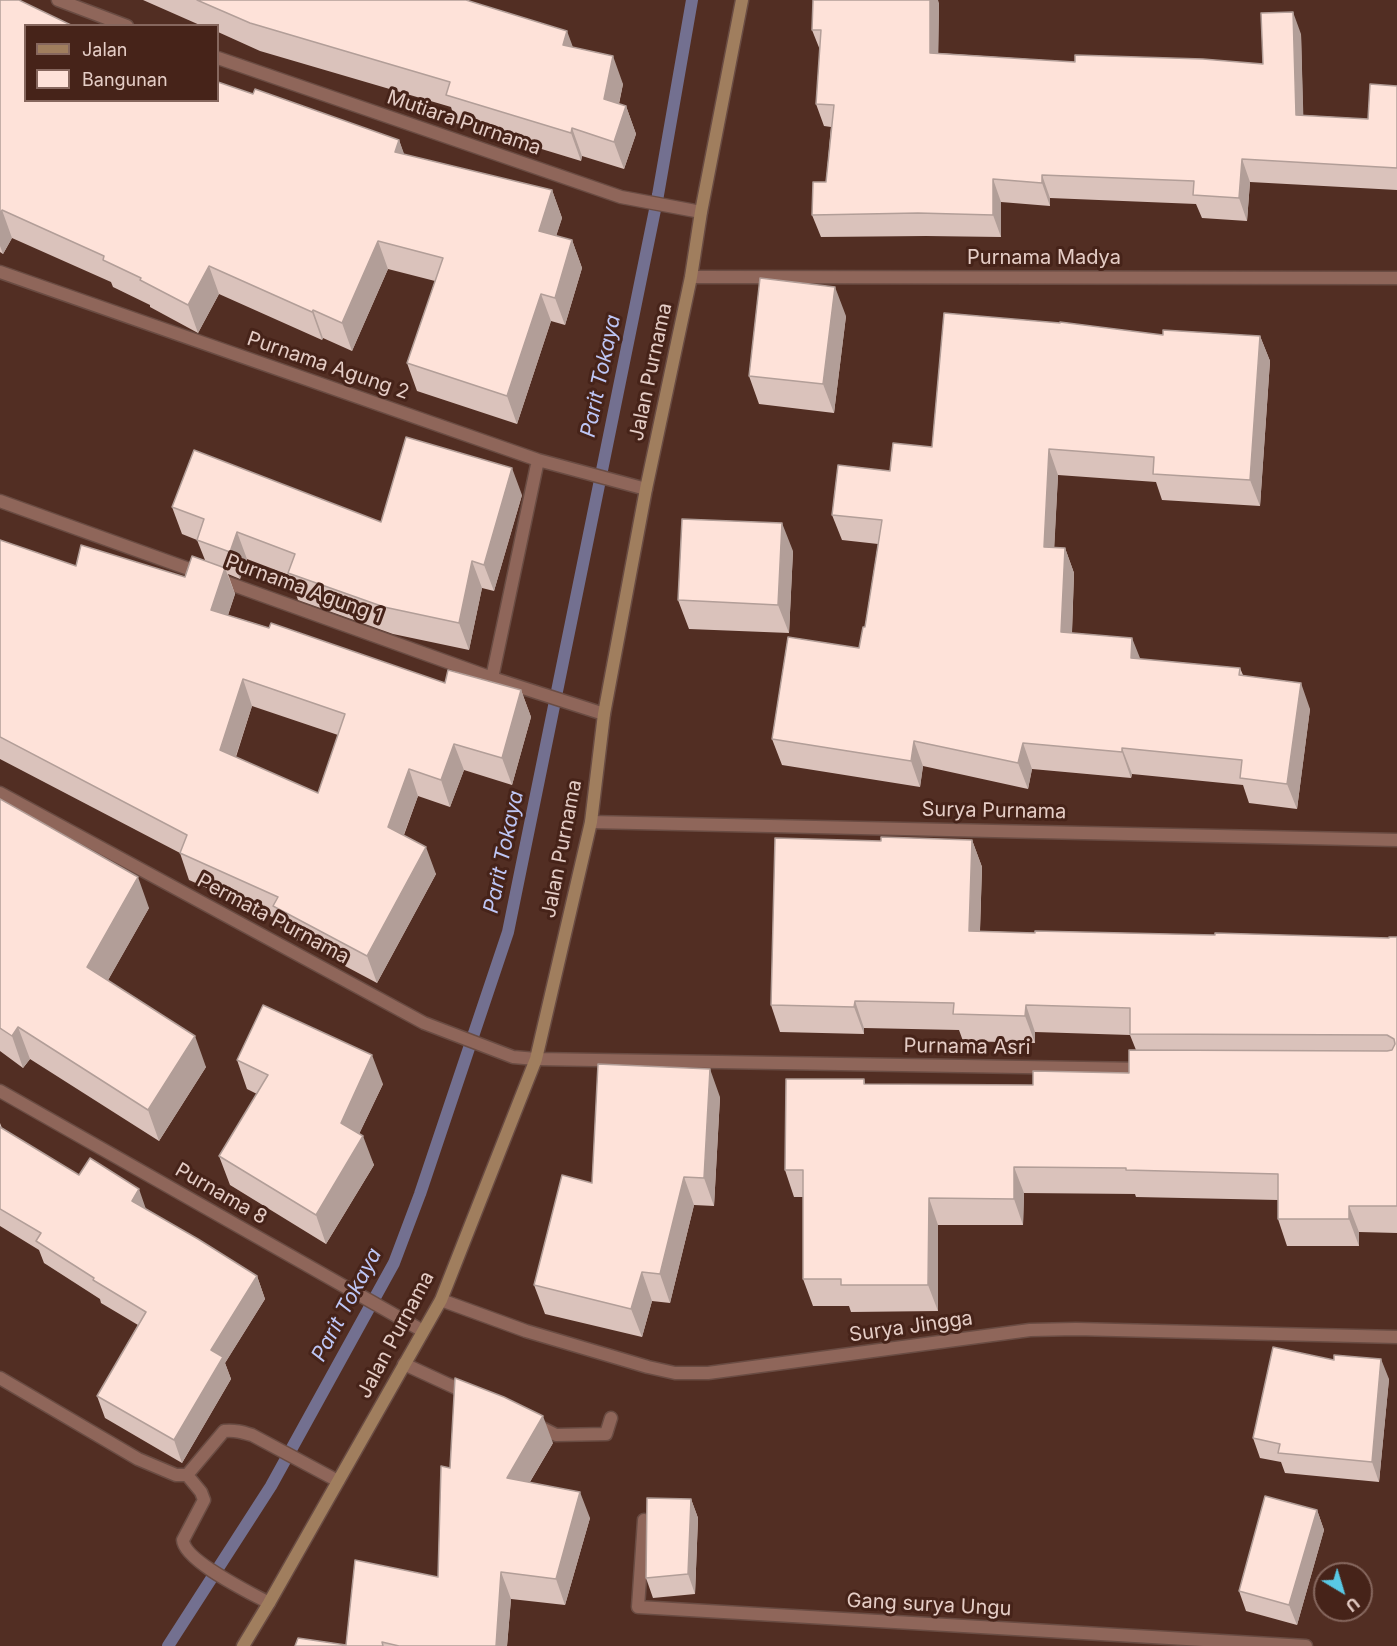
<!DOCTYPE html>
<style>
body{margin:0}
#map{position:relative;width:1397px;height:1646px;overflow:hidden;background:#522e23;font-family:Inter,sans-serif}
canvas{display:block}
.legend{position:absolute;left:24px;top:24px;width:195px;height:78px;box-sizing:border-box;background:#462319;border:2px solid #86675e;margin:0;padding:8px 10px;list-style:none;font-size:18px;color:#e5cdc6}
.legend li{display:flex;align-items:center;gap:12px;height:30px}
.legend b{width:30px;border:2px solid #86675e}
.north{position:absolute;left:1313px;top:1562px;width:60px;height:60px;box-sizing:border-box;background:#462319;border:2px solid #86675e;border-radius:50%;rotate:142deg;font-size:16px;font-weight:700;line-height:24px;text-align:center;color:#e5cdc6}
.north::after{content:'';display:block;margin:auto;width:21px;height:27px;background:#59c8e4;clip-path:polygon(50% 0,100% 100%,50% 72%,0 100%)}
</style>
<div id="map">
<canvas width="1397" height="1646"></canvas>
<ul class="legend">
<li><b style="height:8px;background:#a07e5e"></b>Jalan</li>
<li><b style="height:16px;background:#fee2d9"></b>Bangunan</li>
</ul>
<div class="north">U</div>
</div>
<script>
const ctx = document.querySelector('canvas').getContext('2d');
ctx.lineJoin = 'round';
function trace(path, color, width, dash) { ctx.strokeStyle = color; ctx.lineWidth = width; ctx.lineCap = dash ? 'butt' : 'round'; ctx.setLineDash(dash || []); ctx.stroke(path); }
function fillPath(path, color) { ctx.fillStyle = color; ctx.fill(path, 'evenodd'); }
function label(font, color, halo, rows, align = 'center') {
  ctx.font = font + ' Inter,sans-serif'; ctx.lineWidth = 6; ctx.setLineDash([]); ctx.textBaseline = 'middle'; ctx.strokeStyle = halo; ctx.fillStyle = color; for (const [text, x, y, turn = 0] of rows) {
    ctx.save(); ctx.translate(x, y); ctx.rotate((+turn || 0) * Math.PI / 180); ctx.textAlign = isNaN(turn) ? turn : align; if (halo) ctx.strokeText(text, 0, 0); ctx.fillText(text, 0, 0); ctx.restore();
  }
}
const stream = new Path2D(`
 M 168,1646 L 271,1486 L 394,1263 L 420,1194 L 508,932 L 658,195 L 692,0`);
const street = new Path2D(`
 M 58,0 L 127,26
 M 218,58 L 621,197 L 701,212
 M 0,272 L 538,460 L 646,489
 M 691,277 L 1397,278
 M 0,501 L 492,678 L 604,714
 M 492,678 L 538,460
 M 0,793 L 424,1023 L 513,1057 L 536,1059 L 1144,1069
 M 591,822 L 1397,840
 M 0,1091 L 423,1331
 M 441,1300 L 526,1331 L 648,1367 L 675,1373 L 708,1373 L 1030,1330 L 1076,1329 L 1397,1337
 M 404,1364 L 469,1394
 M 0,1378 L 138,1459 L 176,1475 L 187,1475 L 224,1431 C 235,1430 242,1432 252,1435 L 338,1481
 M 536,1425 L 556,1435 L 606,1434 L 611,1418
 M 187,1475 L 201,1492 L 204,1500 L 183,1540 C 184,1561 251,1593 269,1603
 M 644,1520 L 638,1607 L 1306,1646`);
const secondary = new Path2D(`
 M 243,1646 L 269,1603 L 441,1300 L 536,1059 L 591,822 L 604,714 L 646,489 L 691,277 L 701,212 L 742,0`);
const wall = new Path2D(`
 M 0,0 L 26,26 L 399,140 L 404,155 L 552,190 L 562,218 L 556,236 L 572,240 L 582,268 L 565,325 L 551,321 L 517,424 L 417,391 L 407,363 L 435,281 L 388,269 L 352,351 L 323,338 L 322,340 L 219,294 L 198,333 L 150,307 L 150,305 L 113,287 L 111,282 L 12,238 L 3,254 L 0,252 Z
 M 143,0 L 466,0 L 573,48 L 623,84 L 619,104 L 626,106 L 636,134 L 624,169 L 582,156 L 581,161 L 456,123 L 451,107 L 260,51 L 218,32 L 218,26 L 202,26 Z
 M 939,3 L 938,53 L 1075,62 L 1263,64 L 1301,34 L 1303,115 L 1368,119 L 1397,86 L 1397,190 L 1250,182 L 1247,221 L 1202,218 L 1196,204 L 1050,198 L 1050,206 L 1001,202 L 1001,237 L 926,236 L 821,237 L 812,215 L 826,182 L 831,127 L 824,126 L 816,104 L 820,50 L 812,30 Z
 M 846,316 L 834,413 L 759,404 L 749,376 Z
 M 1060,323 L 1163,335 L 1260,336 L 1270,361 L 1260,506 L 1162,500 L 1156,482 L 1058,475 L 1054,548 L 1065,548 L 1074,573 L 1072,633 L 1140,659 L 1240,668 L 1243,675 L 1310,709 L 1297,809 L 1249,803 L 1243,785 L 1132,774 L 1131,778 L 1032,769 L 1028,789 L 923,766 L 920,787 L 782,765 L 772,739 L 859,648 L 865,627 L 878,544 L 842,540 L 832,515 L 890,471 L 932,447 Z
 M 522,495 L 494,591 L 482,588 L 469,650 L 393,634 L 298,600 L 289,575 L 247,559 L 240,579 L 228,574 L 235,594 L 228,615 L 445,683 L 521,690 L 531,717 L 512,785 L 464,770 L 450,807 L 418,796 L 404,835 L 436,874 L 377,983 L 283,933 L 277,919 L 189,880 L 180,853 L 0,759 L 0,540 L 76,566 L 185,577 L 205,560 L 197,540 L 182,534 L 172,507 L 381,522 ZM 252,706 L 338,735 L 318,793 L 236,757 Z
 M 793,551 L 789,633 L 689,629 L 678,600 Z
 M 0,799 L 149,908 L 108,980 L 206,1067 L 159,1141 L 30,1059 L 23,1068 L 0,1051 Z
 M 972,840 L 982,867 L 980,931 L 1035,933 L 1389,938 L 1397,937 L 1397,1233 L 1359,1232 L 1359,1246 L 1287,1246 L 1278,1219 L 1278,1200 L 1136,1197 L 1135,1194 L 1024,1193 L 1023,1225 L 938,1225 L 938,1311 L 851,1312 L 849,1306 L 813,1306 L 803,1279 L 803,1197 L 794,1197 L 785,1170 L 864,1079 L 865,1084 L 1033,1085 L 1129,1073 L 1136,1050 L 1130,1035 L 1035,1032 L 1035,1043 L 963,1041 L 959,1030 L 864,1028 L 864,1034 L 780,1032 L 771,1005 L 881,841 Z
 M 237,1060 L 383,1084 L 359,1134 L 374,1165 L 326,1244 L 230,1185 L 219,1156 L 257,1094 L 247,1089 Z
 M 720,1097 L 714,1206 L 694,1205 L 670,1303 L 652,1301 L 642,1337 L 545,1314 L 534,1285 L 592,1183 Z
 M 0,1123 L 2,1128 L 79,1175 L 146,1210 L 257,1276 L 265,1299 L 225,1363 L 231,1379 L 182,1463 L 105,1418 L 97,1396 L 138,1325 L 101,1303 L 100,1299 L 44,1263 L 39,1250 L 0,1226 Z
 M 1334,1360 L 1389,1379 L 1379,1482 L 1285,1473 L 1281,1462 L 1260,1458 L 1253,1438 Z
 M 553,1443 L 530,1482 L 590,1518 L 565,1605 L 511,1599 L 507,1646 L 295,1646 L 346,1645 L 438,1577 L 450,1468 Z
 M 691,1499 L 698,1518 L 695,1594 L 653,1598 L 646,1578 Z
 M 1317,1510 L 1324,1530 L 1297,1625 L 1246,1611 L 1239,1591 Z`);
const shadedWall = new Path2D(`
 M 930,0 L 938,0 L 939,3 L 938,75 L 930,53 Z
 M 1293,12 L 1301,34 L 1304,138 L 1296,115 Z
 M 567,31 L 577,58 L 563,45 Z
 M 613,56 L 623,84 L 614,126 L 604,99 Z
 M 626,106 L 636,134 L 624,169 L 614,142 Z
 M 572,128 L 582,156 L 581,161 L 571,133 Z
 M 399,140 L 409,167 L 395,152 Z
 M 1242,159 L 1250,182 L 1247,221 L 1239,198 Z
 M 1042,175 L 1050,198 L 1050,206 L 1042,183 Z
 M 993,179 L 1001,202 L 1001,237 L 993,215 Z
 M 552,190 L 562,218 L 549,258 L 539,231 Z
 M 2,210 L 12,238 L 3,254 L 0,246 L 0,214 Z
 M 572,240 L 582,268 L 565,325 L 555,298 Z
 M 378,241 L 388,269 L 352,351 L 342,323 Z
 M 209,266 L 219,294 L 198,333 L 188,305 Z
 M 835,287 L 846,316 L 834,413 L 823,384 Z
 M 541,294 L 551,321 L 517,424 L 507,396 Z
 M 313,310 L 323,338 L 322,340 L 312,312 Z
 M 1260,336 L 1270,361 L 1260,506 L 1250,480 Z
 M 1049,449 L 1058,475 L 1053,573 L 1044,547 Z
 M 512,468 L 522,495 L 494,591 L 484,565 Z
 M 782,523 L 793,551 L 789,633 L 778,605 Z
 M 237,532 L 247,559 L 240,579 L 230,552 Z
 M 1065,548 L 1074,573 L 1071,657 L 1061,632 Z
 M 472,561 L 482,588 L 469,650 L 459,623 Z
 M 225,568 L 235,594 L 221,636 L 211,610 Z
 M 1132,638 L 1142,663 L 1131,658 Z
 M 243,679 L 252,706 L 229,777 L 220,750 Z
 M 1301,683 L 1310,709 L 1297,809 L 1287,784 Z
 M 521,690 L 531,717 L 512,785 L 502,758 Z
 M 914,741 L 923,766 L 920,787 L 911,761 Z
 M 1023,743 L 1032,769 L 1028,789 L 1018,763 Z
 M 454,744 L 464,770 L 450,807 L 441,780 Z
 M 1122,748 L 1132,774 L 1131,778 L 1122,752 Z
 M 409,769 L 418,796 L 397,853 L 388,827 Z
 M 972,840 L 982,867 L 979,958 L 969,931 Z
 M 426,847 L 436,874 L 377,983 L 367,956 Z
 M 138,877 L 149,908 L 98,998 L 87,967 Z
 M 855,1001 L 864,1028 L 864,1034 L 854,1007 Z
 M 1026,1005 L 1035,1032 L 1035,1043 L 1025,1016 Z
 M 18,1027 L 30,1059 L 23,1068 L 12,1036 Z
 M 195,1036 L 206,1067 L 159,1141 L 148,1110 Z
 M 372,1055 L 383,1084 L 351,1151 L 341,1123 Z
 M 710,1069 L 720,1097 L 714,1206 L 704,1178 Z
 M 363,1136 L 374,1165 L 326,1244 L 316,1215 Z
 M 1014,1167 L 1024,1193 L 1023,1225 L 1014,1199 Z
 M 684,1177 L 694,1205 L 670,1303 L 660,1274 Z
 M 139,1189 L 147,1212 L 132,1201 Z
 M 929,1198 L 938,1225 L 938,1311 L 928,1285 Z
 M 1349,1206 L 1359,1232 L 1359,1246 L 1349,1219 Z
 M 642,1272 L 652,1301 L 642,1337 L 631,1309 Z
 M 257,1276 L 265,1299 L 225,1363 L 231,1379 L 182,1463 L 174,1440 L 211,1350 Z
 M 1381,1359 L 1389,1379 L 1379,1482 L 1372,1462 Z
 M 543,1416 L 553,1443 L 516,1505 L 507,1478 Z
 M 580,1492 L 590,1518 L 565,1605 L 556,1579 Z
 M 691,1499 L 698,1518 L 695,1594 L 688,1574 Z
 M 1317,1510 L 1324,1530 L 1297,1625 L 1289,1605 Z
 M 501,1572 L 511,1599 L 507,1646 L 496,1646 Z`);
const building = new Path2D(`
 M 0,0 L 19,0 L 73,26 L 26,26 L 26,100 L 218,100 L 218,82 L 253,94 L 255,89 L 399,140 L 395,152 L 552,190 L 539,231 L 572,240 L 555,298 L 541,294 L 507,396 L 407,363 L 443,258 L 378,241 L 342,323 L 313,310 L 312,312 L 209,266 L 188,305 L 140,280 L 141,278 L 103,260 L 104,256 L 2,210 L 0,214 Z
 M 197,0 L 466,0 L 567,31 L 563,45 L 613,56 L 604,99 L 626,106 L 614,142 L 572,128 L 571,133 L 446,95 L 450,82 L 250,23 Z
 M 813,0 L 930,0 L 930,53 L 1075,62 L 1075,55 L 1203,59 L 1263,64 L 1261,13 L 1293,12 L 1296,115 L 1368,119 L 1370,84 L 1397,86 L 1397,168 L 1242,159 L 1239,198 L 1193,195 L 1194,181 L 1042,175 L 1042,183 L 993,179 L 993,215 L 918,213 L 812,215 L 813,182 L 826,182 L 834,105 L 816,104 L 821,30 L 812,30 Z
 M 760,278 L 835,287 L 823,384 L 749,376 Z
 M 944,313 L 1060,323 L 1060,322 L 1163,335 L 1163,330 L 1260,336 L 1250,480 L 1153,474 L 1154,457 L 1049,449 L 1044,547 L 1065,548 L 1061,632 L 1132,638 L 1131,658 L 1240,668 L 1239,675 L 1301,683 L 1287,784 L 1240,778 L 1242,760 L 1122,748 L 1122,752 L 1023,743 L 1018,763 L 914,741 L 911,761 L 772,739 L 788,637 L 859,648 L 863,627 L 865,627 L 882,520 L 832,515 L 838,465 L 890,471 L 893,443 L 932,447 Z
 M 406,437 L 512,468 L 484,565 L 472,561 L 459,623 L 384,607 L 288,573 L 295,554 L 237,532 L 230,552 L 197,540 L 204,519 L 172,507 L 194,450 L 381,522 Z
 M 682,519 L 782,523 L 778,605 L 678,600 Z
 M 0,540 L 76,566 L 81,545 L 185,577 L 192,556 L 225,568 L 211,610 L 269,628 L 271,623 L 445,683 L 448,670 L 521,690 L 502,758 L 454,744 L 441,780 L 409,769 L 388,827 L 426,847 L 367,956 L 273,906 L 278,897 L 180,853 L 187,835 L 0,737 ZM 243,679 L 345,714 L 318,793 L 220,750 Z
 M 0,799 L 138,877 L 87,967 L 195,1036 L 148,1110 L 18,1027 L 12,1036 L 0,1028 Z
 M 881,837 L 972,840 L 969,931 L 1035,933 L 1035,931 L 1215,935 L 1215,933 L 1389,938 L 1389,937 L 1397,937 L 1397,1206 L 1349,1206 L 1349,1219 L 1278,1219 L 1278,1174 L 1126,1170 L 1126,1168 L 1014,1167 L 1014,1199 L 929,1198 L 928,1285 L 841,1285 L 841,1279 L 803,1279 L 803,1170 L 785,1170 L 786,1079 L 864,1079 L 864,1084 L 1033,1085 L 1033,1071 L 1129,1073 L 1129,1050 L 1387,1051 L 1392,1050 L 1395,1044 L 1394,1039 L 1387,1035 L 1130,1034 L 1130,1008 L 1026,1005 L 1025,1016 L 953,1014 L 954,1003 L 855,1001 L 854,1007 L 771,1005 L 775,838 L 881,841 Z
 M 263,1005 L 372,1055 L 341,1123 L 363,1136 L 316,1215 L 219,1156 L 268,1075 L 237,1060 Z
 M 598,1064 L 710,1069 L 704,1178 L 684,1177 L 660,1274 L 642,1272 L 631,1309 L 534,1285 L 562,1175 L 592,1183 Z
 M 0,1127 L 79,1175 L 90,1158 L 139,1189 L 132,1201 L 198,1239 L 257,1276 L 211,1350 L 223,1357 L 174,1440 L 97,1396 L 146,1312 L 93,1280 L 94,1278 L 36,1241 L 41,1233 L 0,1209 Z
 M 1273,1347 L 1334,1360 L 1334,1355 L 1381,1359 L 1372,1462 L 1278,1453 L 1280,1444 L 1253,1438 Z
 M 455,1378 L 504,1397 L 543,1416 L 507,1478 L 580,1492 L 556,1579 L 501,1572 L 496,1646 L 399,1646 L 382,1642 L 383,1646 L 295,1646 L 298,1638 L 346,1645 L 355,1560 L 438,1577 L 441,1466 L 450,1468 Z
 M 1265,1496 L 1317,1510 L 1289,1605 L 1239,1591 Z
 M 647,1498 L 691,1499 L 688,1574 L 646,1578 Z`);
const streetNames = [
 ["Mutiara Purnama",464,123,19],
 ["Purnama Madya",1044,258],
 ["Purnama Agung 2",328,366,19],
 ["Jalan Purnama",651,372,-78],
 ["Purnama Agung 1",304,589,20],
 ["Surya Purnama",994,811,1],
 ["Jalan Purnama",562,849,-79],
 ["Permata Purnama",273,919,28],
 ["Purnama Asri",967,1047,1],
 ["Purnama 8",221,1194,30],
 ["Surya Jingga",911,1327,-8],
 ["Jalan Purnama",396,1335,-62],
 ["Gang surya Ungu",929,1605,3]
];
const waterNames = [
 ["Parit Tokaya",601,376,-78],
 ["Parit Tokaya",504,852,-78],
 ["Parit Tokaya",347,1305,-62]
];
trace(stream, '#737090', 12);
trace(street, '#6a4c43', 15);
trace(secondary, '#6a4c43', 15);
trace(street, '#8f665a', 12);
trace(secondary, '#a07e5e', 12);
fillPath(wall, '#dac2bb');
fillPath(shadedWall, '#b29e98');
fillPath(building, '#fee2d9');
trace(building, '#b29e98', 1.5);
label('20px', '#e5cdc6', '#462319', streetNames);
label('italic 21px', '#bec6f5', '#462319', waterNames);
</script>
